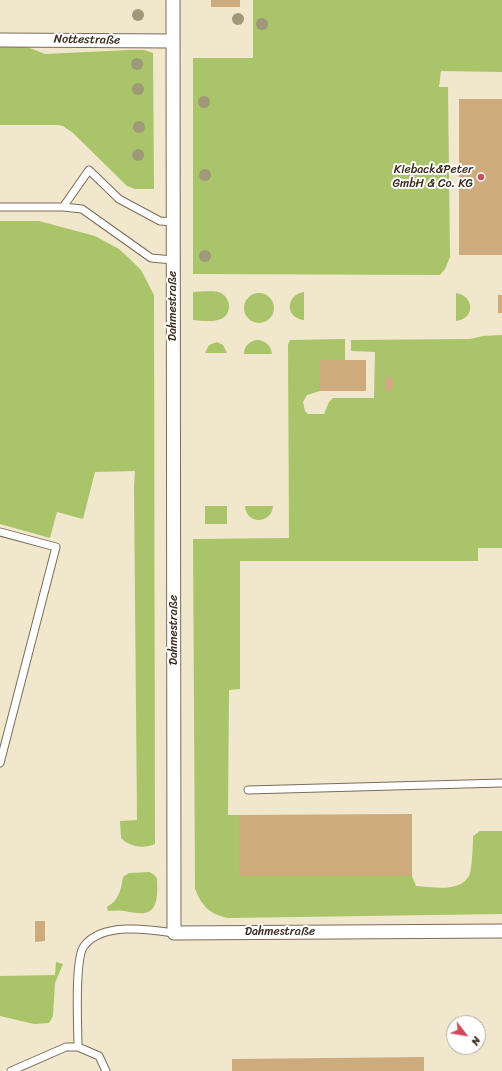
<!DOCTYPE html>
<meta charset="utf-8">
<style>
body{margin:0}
#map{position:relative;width:502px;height:1071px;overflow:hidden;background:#f1e7cd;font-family:Sriracha,sans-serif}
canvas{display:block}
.north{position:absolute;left:446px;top:1015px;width:40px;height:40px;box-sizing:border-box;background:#fff;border:1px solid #b1aaa5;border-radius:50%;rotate:121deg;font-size:11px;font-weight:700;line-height:16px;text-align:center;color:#3b2a1e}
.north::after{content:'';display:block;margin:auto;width:14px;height:18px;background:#d1495b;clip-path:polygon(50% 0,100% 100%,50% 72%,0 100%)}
</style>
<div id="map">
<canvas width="502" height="1071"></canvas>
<div class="north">N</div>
</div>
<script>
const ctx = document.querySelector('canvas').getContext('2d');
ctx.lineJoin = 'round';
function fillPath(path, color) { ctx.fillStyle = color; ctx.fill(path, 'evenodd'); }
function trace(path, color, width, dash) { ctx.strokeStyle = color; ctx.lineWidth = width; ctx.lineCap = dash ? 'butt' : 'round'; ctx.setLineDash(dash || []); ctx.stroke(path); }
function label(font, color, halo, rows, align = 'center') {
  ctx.font = font + ' Sriracha,sans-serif'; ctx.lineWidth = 4; ctx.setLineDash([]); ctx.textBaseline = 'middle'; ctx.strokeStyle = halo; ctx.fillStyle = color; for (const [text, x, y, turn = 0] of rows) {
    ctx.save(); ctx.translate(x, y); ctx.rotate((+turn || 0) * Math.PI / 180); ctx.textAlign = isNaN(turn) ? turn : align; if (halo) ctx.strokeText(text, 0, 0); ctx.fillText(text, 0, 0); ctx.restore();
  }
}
const green = new Path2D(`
 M 253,0 L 502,0 L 502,72 L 441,71 L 439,87 L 448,87 L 450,257 L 445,269 L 440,275 L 193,274 L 193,58 L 253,58 Z
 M 0,46 L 25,46 L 45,54 L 129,50 L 144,50 L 153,53 L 154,189 L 135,189 L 127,186 L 73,133 L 63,126 L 57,125 L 0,125 Z
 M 0,221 L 39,221 L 95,236 L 119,249 L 130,259 L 141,270 L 154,295 L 155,844 C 143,849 130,847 121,838 L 120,821 L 137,820 L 134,487 L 135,471 L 95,472 L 83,519 L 57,512 L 50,538 L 0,524 Z
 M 193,292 C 201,292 214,290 221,293 C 226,296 229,301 229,306 C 229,325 205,321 193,320 Z
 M 304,292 L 304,320 C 285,318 285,295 304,292 Z
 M244 308a15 15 0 1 1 30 0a15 15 0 1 1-30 0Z
 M 456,293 C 475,296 475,319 456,321 Z
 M 502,335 L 502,548 L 478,548 L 478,561 L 240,561 L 240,689 L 229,690 L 228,815 L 239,815 L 239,876 L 412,876 L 416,886 C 432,887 459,893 469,876 C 472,871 473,844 473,836 L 480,831 L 502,831 L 502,914 L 228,918 C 209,914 202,906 195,889 L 193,539 L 289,538 L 288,345 L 290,340 L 345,339 L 345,360 L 320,360 L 320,391 L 307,395 L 303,402 L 305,411 L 308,414 L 324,414 L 329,402 L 333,398 L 374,398 L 375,352 L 351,351 L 351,340 L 470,339 L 483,336 Z
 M 256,340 C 265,340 271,345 272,354 L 244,354 C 244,346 249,342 256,340 Z
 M 217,342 L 223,345 L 227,353 L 205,353 L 209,345 Z
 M 205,506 L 227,506 L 227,524 L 205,524 Z
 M 245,506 L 273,506 C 272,524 246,525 245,506 Z
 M 149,872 L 153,874 L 157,878 C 157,885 158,894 156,901 C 152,918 137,913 124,911 C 118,910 113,911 108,911 L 107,907 C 119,900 121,890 123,877 L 129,873 Z
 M 56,962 L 63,964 L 55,983 L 53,1016 L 49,1023 L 34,1024 L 0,1016 L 0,976 L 55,975 Z`);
const building = new Path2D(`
 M 211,0 L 240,0 L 240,7 L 211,7 Z
 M 459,99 L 502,99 L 502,255 L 459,255 Z
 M 498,295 L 502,295 L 502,313 L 498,313 Z
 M 320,360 L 366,360 L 366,391 L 320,391 Z
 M 385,377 L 393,377 L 393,391 L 385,391 Z
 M 412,814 L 412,876 L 239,876 L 239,815 Z
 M 35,921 L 45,921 L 45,941 L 35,942 Z
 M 424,1057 L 424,1071 L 232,1071 L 232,1059 Z`);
const service = new Path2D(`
 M 0,207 L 63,207 L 82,209 L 151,258 L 173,260
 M 63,207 L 89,170 L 119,199 L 160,221 L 173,222
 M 0,532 L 56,547 L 0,763
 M 248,790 L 502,783
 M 78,1047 L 99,1056 L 106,1071
 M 11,1071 L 66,1047 L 78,1047 C 78,1028 74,959 84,946 C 102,922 148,929 174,933`);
const minor = new Path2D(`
 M 173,0 L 174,933 L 502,931
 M 0,40 L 173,41`);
const trees = [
 [138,15],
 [238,19],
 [262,24],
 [137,64],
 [138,89],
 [204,102],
 [139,127],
 [138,155],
 [205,175],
 [205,256]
];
const markers = [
 [481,177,4,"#d1495b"]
];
const streetNames = [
 ["Nottestraße",87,40,1],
 ["Dahmestraße",173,306,-90],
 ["Dahmestraße",174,630,-90],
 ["Dahmestraße",280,932]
];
const poiNames = [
 ["Kieback&Peter",473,170],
 ["GmbH & Co. KG",473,184]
];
fillPath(green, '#aac46a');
fillPath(building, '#ceab7d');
trace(service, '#7b6c5b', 9);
trace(minor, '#7b6c5b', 15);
trace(service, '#fff', 7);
trace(minor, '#fff', 13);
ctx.fillStyle = '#9f9879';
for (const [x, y] of trees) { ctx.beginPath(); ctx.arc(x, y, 6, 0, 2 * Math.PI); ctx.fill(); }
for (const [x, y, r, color] of markers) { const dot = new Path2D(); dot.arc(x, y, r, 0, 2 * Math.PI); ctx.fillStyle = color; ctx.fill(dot); trace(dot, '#fff', 1.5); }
label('12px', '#3b2a1e', '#fff', streetNames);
label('12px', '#3b2a1e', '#fff', poiNames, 'right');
</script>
